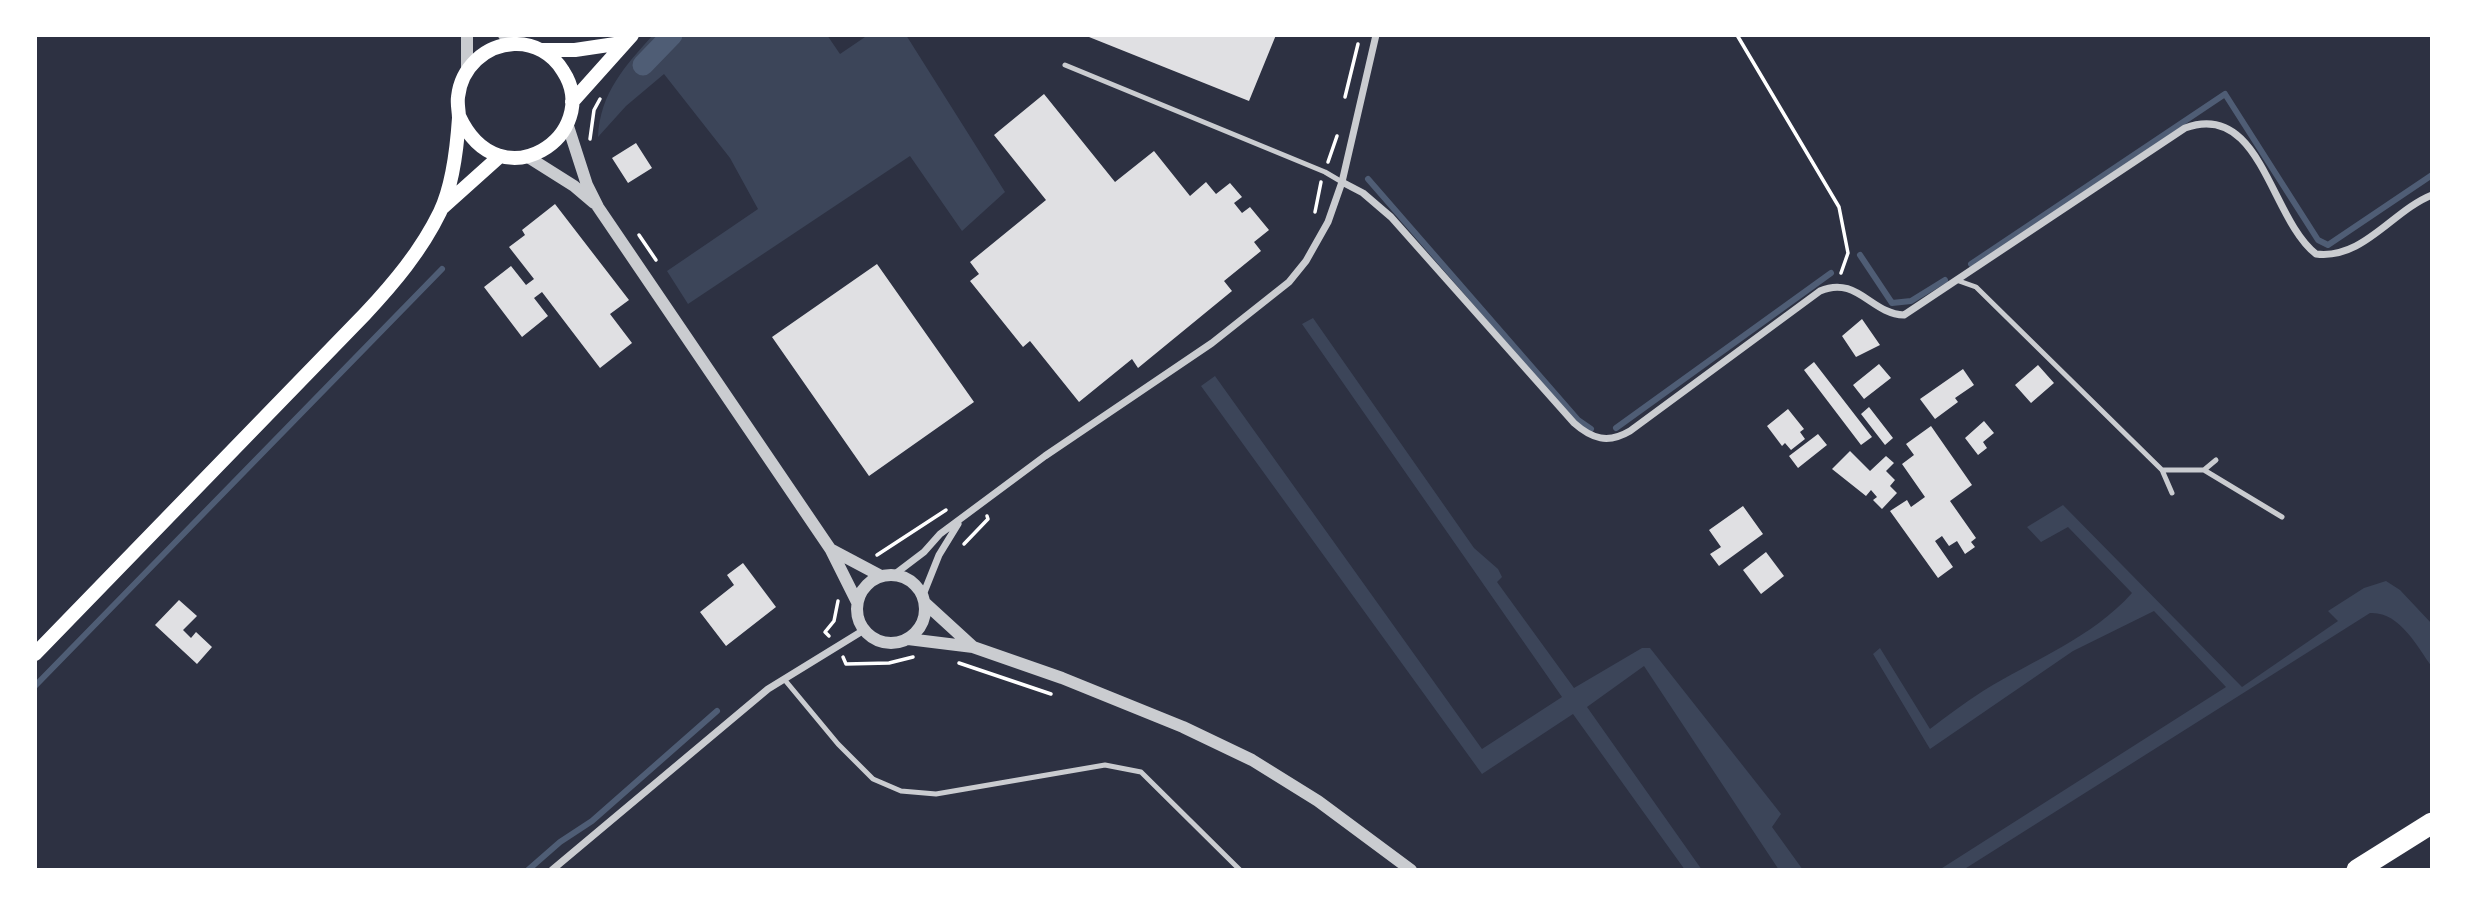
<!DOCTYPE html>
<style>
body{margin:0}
#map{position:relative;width:2467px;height:905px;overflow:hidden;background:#2d3142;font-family:Montserrat,sans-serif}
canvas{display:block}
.frame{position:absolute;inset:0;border:37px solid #fff;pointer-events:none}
</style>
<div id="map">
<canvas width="2467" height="905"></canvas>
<div class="frame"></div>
</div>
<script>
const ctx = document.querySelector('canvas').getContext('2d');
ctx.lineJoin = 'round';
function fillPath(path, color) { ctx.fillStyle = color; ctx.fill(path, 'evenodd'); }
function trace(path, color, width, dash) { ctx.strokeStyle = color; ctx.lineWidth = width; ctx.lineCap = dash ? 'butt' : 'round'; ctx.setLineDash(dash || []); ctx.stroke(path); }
const green = new Path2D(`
 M 653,35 L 827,35 L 840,54 L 868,35 L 906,35 L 1005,192 L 962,231 L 910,156 L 688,304 L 667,271 L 758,209 L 730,158 L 664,74 L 626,106 L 598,137 C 600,93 625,66 653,35 Z
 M 1313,318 L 1474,548 L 1498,569 L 1502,577 L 1497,582 L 1574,688 L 1642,648 L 1650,648 L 1781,814 L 1772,827 L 1803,870 L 1779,870 L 1644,666 L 1587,707 L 1702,870 L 1685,870 L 1573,714 L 1482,774 L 1201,386 L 1215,376 L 1482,749 L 1562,697 L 1302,324 Z
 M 2063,505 L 2242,687 L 2338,621 L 2328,611 L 2364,588 L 2386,581 L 2400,590 L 2432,624 L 2432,667 C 2417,646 2399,611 2370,613 L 1963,870 L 1939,870 L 2226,687 L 2154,611 L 2073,651 L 1930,749 L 1873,654 L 1880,648 L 1930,729 C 1947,716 1964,703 1983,691 C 2033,660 2092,638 2132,593 L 2068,527 L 2041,542 L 2027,527 Z`);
const stream = new Path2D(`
 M 1368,179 L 1578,420 L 1591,429
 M 1860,255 L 1892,303 L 1911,301 L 1945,280
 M 1971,264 L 2225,94 L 2318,240 L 2328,245 L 2432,175
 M 1616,428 L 1831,273
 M 35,686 L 442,269
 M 528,870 L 560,842 L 592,821 L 717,711`);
const canal = new Path2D(`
 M 643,65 L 672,35`);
const building = new Path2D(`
 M 1084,35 L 1276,35 L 1249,101 Z
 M 1044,94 L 1115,182 L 1154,151 L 1190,196 L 1206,182 L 1216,194 L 1230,183 L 1242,197 L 1234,203 L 1242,213 L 1250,207 L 1269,230 L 1254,242 L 1261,251 L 1224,281 L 1232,291 L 1138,368 L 1132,359 L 1079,402 L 1030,341 L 1023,347 L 970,281 L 979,274 L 970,262 L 1046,200 L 994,135 Z
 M 636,143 L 652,168 L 628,183 L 612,158 Z
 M 555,204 L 629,300 L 610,314 L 632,343 L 600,368 L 542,292 L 534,298 L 548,316 L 522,337 L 484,287 L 511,266 L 526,285 L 534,279 L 509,247 L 525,235 L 522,230 Z
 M 877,264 L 974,402 L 869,476 L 772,337 Z
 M 1862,319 L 1880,345 L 1856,357 L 1842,336 Z
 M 1814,362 L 1872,437 L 1861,445 L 1804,370 Z
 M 1879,364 L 1891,378 L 1864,399 L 1853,385 Z
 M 2038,365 L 2054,383 L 2031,403 L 2015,385 Z
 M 1963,369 L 1974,385 L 1955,398 L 1958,402 L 1935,419 L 1920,399 Z
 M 1869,407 L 1893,438 L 1885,445 L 1861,414 Z
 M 1788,409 L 1804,429 L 1800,432 L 1805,439 L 1791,450 L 1785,443 L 1782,446 L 1767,426 Z
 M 1984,421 L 1994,433 L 1983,442 L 1987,448 L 1978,455 L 1965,438 Z
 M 1931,426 L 1972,485 L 1950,501 L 1976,538 L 1971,542 L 1975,547 L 1965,554 L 1957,541 L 1949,546 L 1942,536 L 1935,541 L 1953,567 L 1938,578 L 1890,511 L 1907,500 L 1911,507 L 1925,497 L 1902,464 L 1914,455 L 1906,444 Z
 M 1818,434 L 1827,445 L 1798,468 L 1789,456 Z
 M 1850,451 L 1870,471 L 1886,456 L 1894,463 L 1886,471 L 1895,480 L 1890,486 L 1897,493 L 1882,509 L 1873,500 L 1877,497 L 1871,490 L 1866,496 L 1832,469 Z
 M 1743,506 L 1763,534 L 1719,566 L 1710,554 L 1721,547 L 1709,530 Z
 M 1766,552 L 1784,576 L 1761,594 L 1743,570 Z
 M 743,563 L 776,607 L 726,646 L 700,612 L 734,585 L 727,575 Z
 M 179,600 L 197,616 L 183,630 L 191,638 L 196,632 L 212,647 L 197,664 L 155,625 Z`);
const path = new Path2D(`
 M 1737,35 L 1839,207 L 1848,253 L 1841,273
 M 1345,97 L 1358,44
 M 590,139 L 594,110 L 600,99
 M 1328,162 L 1337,136
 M 1315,212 L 1321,182
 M 639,235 L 656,260
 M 964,544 L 988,519 L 987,516
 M 877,555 L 946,510
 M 829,636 L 825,632 L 834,621 L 838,601
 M 843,657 L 846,664 L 889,663 L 913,657
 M 959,663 L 1051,694`);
const service = new Path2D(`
 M 1065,65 L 1325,172 L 1342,182
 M 1959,281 L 1976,287 L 2162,470 L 2172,493
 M 2162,470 L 2204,470 L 2216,460
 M 2204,470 L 2282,517
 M 784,679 L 838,744 L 873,779 L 901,791 L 936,794 L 1105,765 L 1141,772 L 1240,870`);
const minor = new Path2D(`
 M 1342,182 L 1363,193 L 1391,217 L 1574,423 C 1592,439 1608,444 1630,431 L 1820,291 C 1857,275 1871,314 1904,315 L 2185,128 C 2261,100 2270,218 2316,254 C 2363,260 2392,211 2432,195
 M 895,574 L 924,552 L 940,534 L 1045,456 L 1212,343 L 1289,282 L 1306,261 L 1328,222 L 1342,182 L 1376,35
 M 923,595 L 939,555 L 958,524
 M 552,870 L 768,689 L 864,630`);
const tertiary = new Path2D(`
 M 467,35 L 467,69
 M 504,35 L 515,43
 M 567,123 L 587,185 L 598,207 L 831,550 L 857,602
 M 528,157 L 574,186 L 594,203
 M 832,550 L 881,576
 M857 609a34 34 0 1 1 68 0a34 34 0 1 1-68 0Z
 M 925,603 L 972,646
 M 908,639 L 973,647 L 1062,678 L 1183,727 L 1252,760 L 1318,801 L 1411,870`);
const secondary = new Path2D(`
 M 541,50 L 575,50 L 622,43
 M 572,102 L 632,35
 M 442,208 L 500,156
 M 35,654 L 365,314 C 394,283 421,251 440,212 C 453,185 457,148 459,118 C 459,111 457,104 458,97 C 461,68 485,45 514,44 C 534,43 553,54 563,71 C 604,134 500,205 459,116`);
const motorway = new Path2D(`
 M 2357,870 L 2432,823`);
fillPath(green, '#3c4559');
trace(stream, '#4f5d75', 6);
trace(canal, '#4f5d75', 21);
fillPath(building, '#e0e0e3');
trace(path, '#fff', 3.5);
trace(service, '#caccd0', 5);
trace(minor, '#caccd0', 7);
trace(tertiary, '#caccd0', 12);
trace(secondary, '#fff', 14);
trace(motorway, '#fff', 21);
</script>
